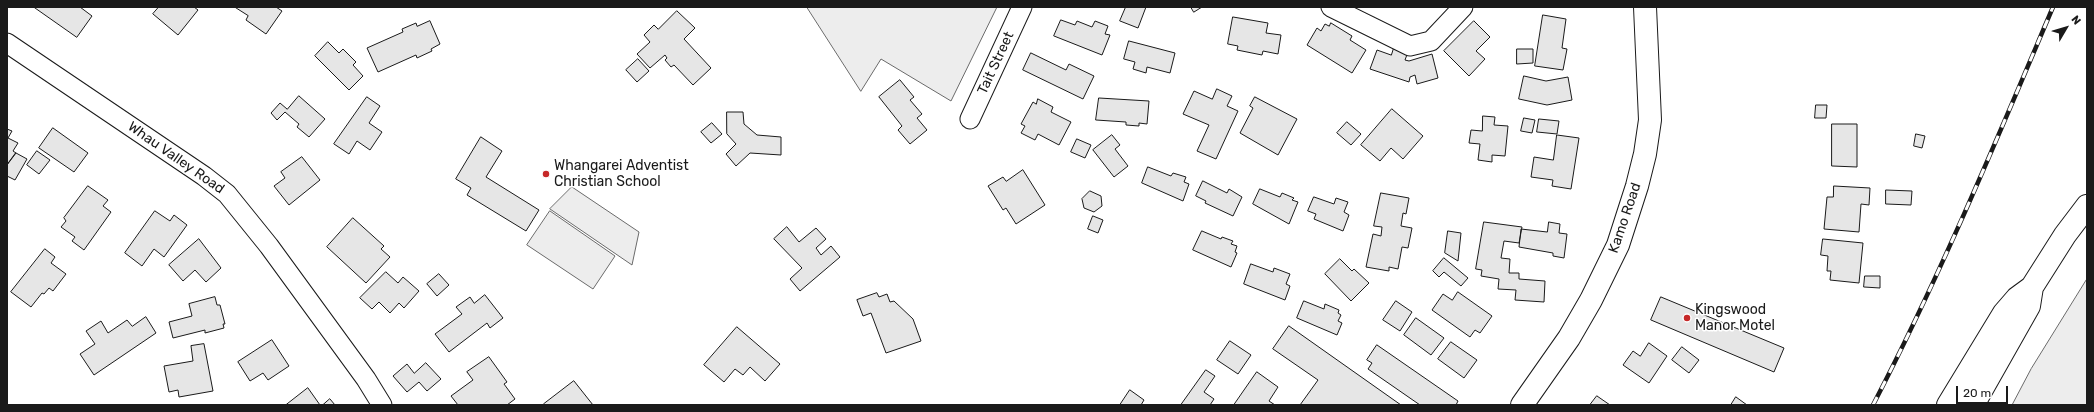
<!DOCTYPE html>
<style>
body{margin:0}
#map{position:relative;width:2094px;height:412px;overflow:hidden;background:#fff;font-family:Rubik,sans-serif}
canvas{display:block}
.frame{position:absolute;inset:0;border:8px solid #1a1a1a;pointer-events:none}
.north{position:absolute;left:2046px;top:8px;width:40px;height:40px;-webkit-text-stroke:3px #fff;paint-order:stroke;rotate:52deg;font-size:11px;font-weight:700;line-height:16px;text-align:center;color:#1a1a1a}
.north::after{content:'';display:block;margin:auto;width:14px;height:18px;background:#1a1a1a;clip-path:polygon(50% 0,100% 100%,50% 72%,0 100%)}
.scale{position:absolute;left:1956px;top:386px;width:52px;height:18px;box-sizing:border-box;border:2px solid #1a1a1a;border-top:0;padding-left:5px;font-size:12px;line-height:14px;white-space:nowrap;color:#1a1a1a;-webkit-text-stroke:3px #fff;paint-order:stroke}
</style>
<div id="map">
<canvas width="2094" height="412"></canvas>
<div class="frame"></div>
<div class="north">N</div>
<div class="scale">20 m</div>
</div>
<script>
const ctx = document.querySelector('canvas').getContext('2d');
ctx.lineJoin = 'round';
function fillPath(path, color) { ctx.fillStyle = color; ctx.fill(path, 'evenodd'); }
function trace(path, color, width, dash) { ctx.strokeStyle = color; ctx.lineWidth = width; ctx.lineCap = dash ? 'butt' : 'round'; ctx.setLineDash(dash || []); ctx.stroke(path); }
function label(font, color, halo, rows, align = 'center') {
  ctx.font = font + ' Rubik,sans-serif'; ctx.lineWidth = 3; ctx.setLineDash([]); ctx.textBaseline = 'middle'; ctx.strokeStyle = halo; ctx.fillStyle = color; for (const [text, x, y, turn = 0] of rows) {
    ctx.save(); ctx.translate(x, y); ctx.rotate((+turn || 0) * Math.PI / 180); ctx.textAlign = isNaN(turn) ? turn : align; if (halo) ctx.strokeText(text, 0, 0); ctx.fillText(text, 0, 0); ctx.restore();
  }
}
const built = new Path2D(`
 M 807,7 L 997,7 L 951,101 L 881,59 L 861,91 Z
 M 572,187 L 639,232 L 632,265 L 550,209 Z
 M 550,211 L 615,256 L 593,289 L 527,245 Z
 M 2087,279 L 2087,405 L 2012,405 L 2031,369 Z`);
const building = new Path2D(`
 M 34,7 L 80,7 L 92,16 L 77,37 Z
 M 159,7 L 194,7 L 198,10 L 178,35 L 153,14 Z
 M 235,7 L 276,7 L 282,11 L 266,34 L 246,20 L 248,16 Z
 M 1126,7 L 1146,7 L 1138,28 L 1120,21 Z
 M 1191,7 L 1202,7 L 1194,12 Z
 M 677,11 L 695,28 L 684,39 L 711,68 L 693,85 L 674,65 L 671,67 L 665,60 L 667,58 L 665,55 L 650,68 L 637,54 L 650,42 L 644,35 L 654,25 L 658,29 Z
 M 1543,15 L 1566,19 L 1562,48 L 1567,49 L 1563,70 L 1535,66 Z
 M 1233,17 L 1268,23 L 1266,33 L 1281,35 L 1278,54 L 1263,51 L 1262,55 L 1237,50 L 1238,46 L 1228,44 Z
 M 1061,20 L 1075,25 L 1077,21 L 1092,27 L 1095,21 L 1108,26 L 1105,34 L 1110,35 L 1102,55 L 1054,36 Z
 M 430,21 L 440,44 L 431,49 L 432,51 L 417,58 L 416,55 L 378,72 L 367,48 L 403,32 L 402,29 L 416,23 L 417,26 Z
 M 1474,21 L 1490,37 L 1476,51 L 1485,59 L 1469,76 L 1444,51 Z
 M 1331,23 L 1352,36 L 1350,40 L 1366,50 L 1352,73 L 1307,45 L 1317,28 L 1321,31 L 1325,24 L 1329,26 Z
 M 1129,41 L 1175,53 L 1170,73 L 1147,67 L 1146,73 L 1133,69 L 1135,62 L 1124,59 Z
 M 328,42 L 339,53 L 343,49 L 356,62 L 353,65 L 363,76 L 349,90 L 315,56 Z
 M 1394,48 L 1408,52 L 1405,60 L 1409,61 L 1432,54 L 1438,78 L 1417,84 L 1415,75 L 1410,77 L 1409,82 L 1370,69 L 1377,50 L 1391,55 Z
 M 1517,49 L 1533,49 L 1533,63 L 1517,64 Z
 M 1031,53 L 1066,70 L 1069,64 L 1094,76 L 1083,99 L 1023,70 Z
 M 638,59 L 649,71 L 637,82 L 626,70 Z
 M 1524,76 L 1546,81 L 1568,77 L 1572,100 L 1547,105 L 1519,99 Z
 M 900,80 L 914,97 L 910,100 L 922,114 L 917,118 L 927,130 L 910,144 L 898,130 L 902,126 L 879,97 Z
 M 1217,89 L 1232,96 L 1227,106 L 1238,111 L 1216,159 L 1197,151 L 1209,125 L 1183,114 L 1194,91 L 1212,99 Z
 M 299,96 L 325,119 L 309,137 L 297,127 L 299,124 L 285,112 L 277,120 L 271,113 L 280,103 L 287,109 Z
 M 367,97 L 380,106 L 369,123 L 382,132 L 370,150 L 357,141 L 349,154 L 334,144 Z
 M 1255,97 L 1297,119 L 1278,155 L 1240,133 L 1253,108 L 1250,106 Z
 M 1099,98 L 1149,101 L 1147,124 L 1139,123 L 1139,126 L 1126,125 L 1126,122 L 1096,120 Z
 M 1038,99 L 1053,107 L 1051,112 L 1071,122 L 1059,145 L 1038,134 L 1035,140 L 1021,133 L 1025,126 L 1021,124 L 1033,102 L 1036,104 Z
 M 1816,105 L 1827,105 L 1826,118 L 1815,118 Z
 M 1392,109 L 1423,136 L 1403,159 L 1391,148 L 1380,161 L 1361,145 Z
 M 727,112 L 743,112 L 744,124 L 757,135 L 781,137 L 781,155 L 750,153 L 736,166 L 726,154 L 736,144 L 727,134 Z
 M 1483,116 L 1495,117 L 1494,125 L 1508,126 L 1505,156 L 1492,155 L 1492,162 L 1478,160 L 1480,144 L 1469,143 L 1471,130 L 1482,131 Z
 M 1524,118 L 1535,120 L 1532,133 L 1521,131 Z
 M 1539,119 L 1559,121 L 1557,134 L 1537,132 Z
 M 1347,122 L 1361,134 L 1351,145 L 1337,133 Z
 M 712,123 L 722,134 L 711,143 L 701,132 Z
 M 1832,124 L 1857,124 L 1857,167 L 1832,166 Z
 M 53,128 L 88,153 L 74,172 L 39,148 Z
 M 7,129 L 12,131 L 8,138 L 18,143 L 13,151 L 16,153 L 7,165 Z
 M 1916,134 L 1925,136 L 1922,148 L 1914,146 Z
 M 1112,135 L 1120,145 L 1115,149 L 1128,166 L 1114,177 L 1093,150 Z
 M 1557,135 L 1579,138 L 1571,189 L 1552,186 L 1553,180 L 1531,177 L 1534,157 L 1553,160 Z
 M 481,137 L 502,151 L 486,177 L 539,210 L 526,231 L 467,195 L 471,188 L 456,179 Z
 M 1077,139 L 1091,145 L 1085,158 L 1071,152 Z
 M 37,151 L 50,160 L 39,174 L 27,165 Z
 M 16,153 L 27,159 L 15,180 L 7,176 L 7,165 Z
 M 302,157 L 320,180 L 289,205 L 274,186 L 285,178 L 281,172 Z
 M 1148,167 L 1171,176 L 1173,173 L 1186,177 L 1184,182 L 1189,184 L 1183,201 L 1142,183 Z
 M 1023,170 L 1045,205 L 1016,224 L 1006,208 L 1003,210 L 988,186 L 1003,177 L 1006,181 Z
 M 1203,181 L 1227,193 L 1229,189 L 1242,197 L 1233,216 L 1205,203 L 1206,201 L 1196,196 Z
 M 88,186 L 108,200 L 103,206 L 111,212 L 84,250 L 72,241 L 75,237 L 61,227 L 66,221 L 64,218 Z
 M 1834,186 L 1870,188 L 1869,205 L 1861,204 L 1859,232 L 1824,229 L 1827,197 L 1833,197 Z
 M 1260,189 L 1280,197 L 1282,193 L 1294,198 L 1292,200 L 1298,202 L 1289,224 L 1253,204 Z
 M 1886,190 L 1912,191 L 1911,205 L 1886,204 Z
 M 1090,191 L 1101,196 L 1102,206 L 1094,212 L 1084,208 L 1082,199 Z
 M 1381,193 L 1409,198 L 1406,214 L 1403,213 L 1401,226 L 1412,228 L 1408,248 L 1402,247 L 1398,269 L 1389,267 L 1389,271 L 1366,267 L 1373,234 L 1381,236 L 1382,227 L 1374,226 Z
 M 1314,197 L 1334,204 L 1336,198 L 1348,202 L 1344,212 L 1349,215 L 1343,231 L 1314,219 L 1316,214 L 1308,211 Z
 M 155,211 L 170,221 L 174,215 L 187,225 L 164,257 L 154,249 L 142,266 L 125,253 Z
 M 1093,216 L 1103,220 L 1098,233 L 1088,229 Z
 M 353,218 L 384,246 L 381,249 L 390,257 L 366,283 L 327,247 Z
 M 1484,222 L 1522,227 L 1519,243 L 1504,241 L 1501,258 L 1510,259 L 1509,273 L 1519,273 L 1519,279 L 1545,281 L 1544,302 L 1515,300 L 1516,290 L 1498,289 L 1499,279 L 1481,276 L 1482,270 L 1476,269 Z
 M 1549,222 L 1560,224 L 1559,233 L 1567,234 L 1564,258 L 1553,256 L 1553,253 L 1519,247 L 1521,229 L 1547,232 Z
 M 787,227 L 799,242 L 816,228 L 826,239 L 816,248 L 821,255 L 831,246 L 840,257 L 800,291 L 790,279 L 802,268 L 774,239 Z
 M 1202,231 L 1221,239 L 1222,237 L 1233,241 L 1231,244 L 1237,246 L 1235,252 L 1237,253 L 1231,267 L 1193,250 Z
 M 1448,231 L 1461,233 L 1458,261 L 1445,253 Z
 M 199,239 L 221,268 L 206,282 L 195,270 L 183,281 L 169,265 Z
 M 1823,239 L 1863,243 L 1859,283 L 1830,280 L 1831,271 L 1827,271 L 1828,256 L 1821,255 Z
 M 45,249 L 55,257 L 51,263 L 66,274 L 53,291 L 49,288 L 44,294 L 42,293 L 31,307 L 11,292 Z
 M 1444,258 L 1468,278 L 1461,286 L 1444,272 L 1439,277 L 1433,271 Z
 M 1340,259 L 1352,271 L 1354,269 L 1369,283 L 1351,301 L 1325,274 Z
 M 1251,264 L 1273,272 L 1274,268 L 1290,274 L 1286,284 L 1290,286 L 1285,300 L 1244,284 Z
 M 386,272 L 398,283 L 403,277 L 419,291 L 404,308 L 399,303 L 390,313 L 379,302 L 372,309 L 360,298 Z
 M 439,274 L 449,285 L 437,296 L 427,284 Z
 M 1865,276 L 1880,276 L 1880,288 L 1864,287 Z
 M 1458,292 L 1492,316 L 1480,333 L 1475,330 L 1470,337 L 1432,310 L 1443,294 L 1452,300 Z
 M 877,293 L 879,297 L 887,294 L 890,302 L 894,301 L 913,319 L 921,341 L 886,353 L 871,313 L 863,316 L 857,300 Z
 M 485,295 L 503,318 L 490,328 L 487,323 L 449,352 L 435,334 L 462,314 L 456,307 L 470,297 L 474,303 Z
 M 215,297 L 217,305 L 220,305 L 225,324 L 223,324 L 224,328 L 205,333 L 205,330 L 173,338 L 169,322 L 192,316 L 189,304 Z
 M 1661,297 L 1784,348 L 1774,372 L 1651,320 Z
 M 1304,301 L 1324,309 L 1325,304 L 1339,310 L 1338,313 L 1341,315 L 1338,321 L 1342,323 L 1337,335 L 1297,318 Z
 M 1396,301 L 1412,312 L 1400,331 L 1383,320 Z
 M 146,317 L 156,333 L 94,375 L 80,354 L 95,344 L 86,331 L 101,321 L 108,333 L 127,320 L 132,326 Z
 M 1416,318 L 1444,338 L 1431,355 L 1404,335 Z
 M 1289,326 L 1401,405 L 1300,405 L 1318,380 L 1273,349 Z
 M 737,327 L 780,364 L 765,381 L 750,367 L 743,375 L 735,369 L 724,382 L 704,365 Z
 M 272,340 L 289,366 L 268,380 L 263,373 L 250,381 L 238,362 Z
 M 1230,341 L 1251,355 L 1238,374 L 1217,360 Z
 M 1451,342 L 1477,360 L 1464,378 L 1438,359 Z
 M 1649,343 L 1667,356 L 1649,383 L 1623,365 L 1633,351 L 1640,356 Z
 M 204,344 L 213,391 L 179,397 L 178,390 L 169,392 L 164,366 L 193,361 L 191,346 Z
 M 1377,345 L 1458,401 L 1456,405 L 1420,405 L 1368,369 L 1372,363 L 1367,360 Z
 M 1682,347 L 1699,360 L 1689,373 L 1672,360 Z
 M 489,357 L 507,382 L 504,384 L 515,399 L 507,405 L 458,405 L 451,396 L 473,380 L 467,372 Z
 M 426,363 L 441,379 L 427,391 L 419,382 L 407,392 L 393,376 L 407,364 L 414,373 Z
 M 1206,370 L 1215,376 L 1204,392 L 1214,399 L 1210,405 L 1181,405 Z
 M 1257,372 L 1278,387 L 1269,401 L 1275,405 L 1234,405 Z
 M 574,381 L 593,405 L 545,405 L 544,404 Z
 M 308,388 L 320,405 L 286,405 Z
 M 1130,390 L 1144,400 L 1141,405 L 1120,405 Z
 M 1597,396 L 1610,405 L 1590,405 Z
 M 1736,397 L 1747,405 L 1731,405 Z
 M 330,399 L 335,405 L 323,405 Z`);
const minor = new Path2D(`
 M 1331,7 L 1410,46 L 1431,41 L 1463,7
 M 7,43 L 204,176 L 227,194 L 269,246 L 366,379 L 382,405
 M 970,119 L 1022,7`);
const major = new Path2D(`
 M 1522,405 L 1569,338 L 1591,300 L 1618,245 L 1637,186 L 1645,154 L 1650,120 L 1645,7`);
const highway = new Path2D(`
 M 1948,405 L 2004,313 L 2017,298 L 2032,287 L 2065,235 L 2087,206
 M 1973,405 L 2029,306 L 2032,287`);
const rail = new Path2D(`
 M 1873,405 C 1940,276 1996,141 2053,7`);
const markers = [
 [546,174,4,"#c62828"],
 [1687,318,4,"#c62828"]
];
const streetNames = [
 ["Tait Street",996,63,-65],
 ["Whau Valley Road",176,158,35],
 ["Kamo Road",1625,218,-71]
];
const poiNames = [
 ["Whangarei Adventist",554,166],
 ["Christian School",554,182],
 ["Kingswood",1695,310],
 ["Manor Motel",1695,326]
];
fillPath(built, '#ededed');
trace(built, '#6a6a6a', 1);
fillPath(building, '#e6e6e6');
trace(building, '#1a1a1a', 1);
trace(minor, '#1a1a1a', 21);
trace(major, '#1a1a1a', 24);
trace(highway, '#1a1a1a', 24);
trace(minor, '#fff', 19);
trace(major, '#fff', 22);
trace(highway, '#fff', 22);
trace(rail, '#1a1a1a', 4.5);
trace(rail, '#fff', 3, [9]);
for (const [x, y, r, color] of markers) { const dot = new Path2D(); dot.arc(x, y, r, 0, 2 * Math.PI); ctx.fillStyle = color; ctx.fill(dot); trace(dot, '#fff', 1.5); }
label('14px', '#1a1a1a', '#fff', streetNames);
label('14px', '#1a1a1a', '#fff', poiNames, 'left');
</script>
